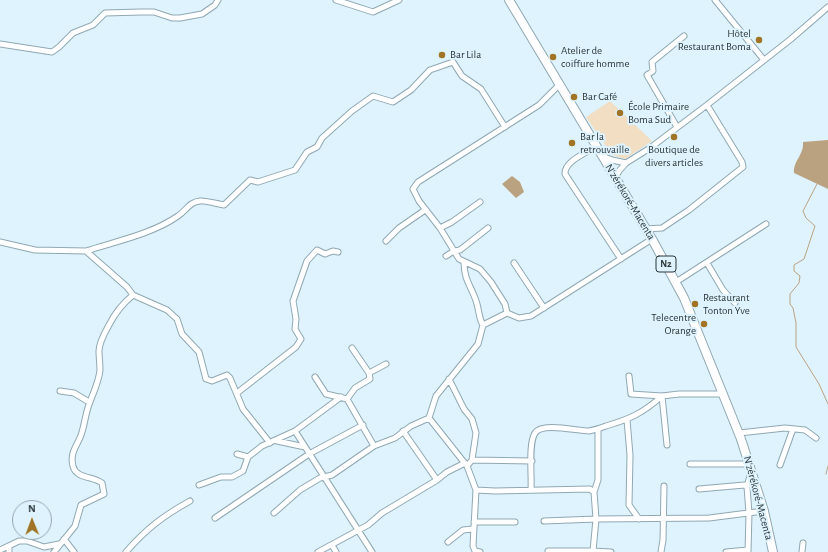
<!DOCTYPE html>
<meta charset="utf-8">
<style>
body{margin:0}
#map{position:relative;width:828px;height:552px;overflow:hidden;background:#def3fd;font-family:"Alegreya Sans",sans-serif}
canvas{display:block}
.north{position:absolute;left:12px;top:500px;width:40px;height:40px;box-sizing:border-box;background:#def3fd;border:1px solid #96a7af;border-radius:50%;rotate:359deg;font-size:11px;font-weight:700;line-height:16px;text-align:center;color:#2b363a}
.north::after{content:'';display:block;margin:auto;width:14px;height:18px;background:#a17325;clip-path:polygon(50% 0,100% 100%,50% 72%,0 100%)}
</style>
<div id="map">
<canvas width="828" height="552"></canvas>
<div class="north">N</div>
</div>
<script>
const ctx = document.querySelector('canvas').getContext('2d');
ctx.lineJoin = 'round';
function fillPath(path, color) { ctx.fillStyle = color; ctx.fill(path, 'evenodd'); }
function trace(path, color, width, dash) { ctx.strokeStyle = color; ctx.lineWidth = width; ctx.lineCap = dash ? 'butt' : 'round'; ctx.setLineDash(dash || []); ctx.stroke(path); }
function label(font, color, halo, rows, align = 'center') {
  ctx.font = font + ' "Alegreya Sans",sans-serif'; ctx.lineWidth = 4; ctx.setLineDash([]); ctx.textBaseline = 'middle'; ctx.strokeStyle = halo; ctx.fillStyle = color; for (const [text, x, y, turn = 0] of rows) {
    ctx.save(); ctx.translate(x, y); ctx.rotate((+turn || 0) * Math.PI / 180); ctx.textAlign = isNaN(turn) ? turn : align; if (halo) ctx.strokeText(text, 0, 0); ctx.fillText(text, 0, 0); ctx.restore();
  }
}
const green = new Path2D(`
 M 610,101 L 652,141 L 625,159 L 612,155 L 586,117 Z`);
const water = new Path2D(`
 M 828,140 L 828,189 L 794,173 C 793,161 804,155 803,142 Z
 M 512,176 L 520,182 L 524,192 L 516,198 L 502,184 Z`);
const stream = new Path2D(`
 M 817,184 L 803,211 L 806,218 L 815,226 L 804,259 L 794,265 L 794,271 L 800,276 L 799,283 L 790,294 L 790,304 L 793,308 L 796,323 L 796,347 L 819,384 L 828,404
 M 826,474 L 828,466`);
const minor = new Path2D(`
 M 336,0 L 373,12 L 399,0
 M 715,0 L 764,60
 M 0,44 L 52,52 L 59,47 L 73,33 L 93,25 L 105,13 L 141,12 L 154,12 L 172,18 L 180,18 L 202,14 L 215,5 L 218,0
 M 677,127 L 647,75 L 653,71 L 652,62 L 684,36
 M 596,146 C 587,153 564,161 565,174 L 621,259
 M 602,156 L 612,160 L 626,163
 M 615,178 L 619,171 L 626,163 L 650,148 L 707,105 L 791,39 L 828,7
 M 440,228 L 452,222 L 480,202
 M 645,229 L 662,228 L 689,210 L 743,167 L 742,162 L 707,105
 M 652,239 L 531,316 L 519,318 L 507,313 L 483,325 L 478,344 L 436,396 L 429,418 L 467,466 L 476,490 L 495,491 L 590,489 L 594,492 L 596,519 L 709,518 L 764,511
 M 386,241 L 399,228 L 425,210
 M 0,242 L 35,250 L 86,251 L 127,287 L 133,295 L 167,310 L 177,319 L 182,334 L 199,352 L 206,379 L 212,381 L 227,375 L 230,378 L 243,409 L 270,443
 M 86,251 C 117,241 152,234 178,216 C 186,211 189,202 200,201 C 204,200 218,204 224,205 L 250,180 L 258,182 L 295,170 L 307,152 L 317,147 L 322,138 L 352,111 L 373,96 L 393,102 L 411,90 L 430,70 L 453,62 L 462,76 L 481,89 L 505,127
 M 446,256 L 454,251 L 460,250 L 488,228
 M 464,262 C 464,282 472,286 477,304 C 479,311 479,319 483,325
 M 514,263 L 544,308
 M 707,263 L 723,290 L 735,303
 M 676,282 L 766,224
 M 507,313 L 505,304 L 491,282 L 480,269 L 459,259 L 440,228 L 419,201 L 413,189 L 418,182 L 539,105 L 560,84
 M 352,348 L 369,373
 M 629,376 L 631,394 L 662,396
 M 315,377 L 326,394 L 347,399 L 374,446
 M 449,379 L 464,409 L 472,419 L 476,433 L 472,460 L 467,466
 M 60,391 L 74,393 L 89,402
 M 237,393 L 296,347 L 301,339 L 295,329 L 296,319 L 293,301 L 307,261 L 317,250 L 325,254 L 333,251 L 338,252
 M 347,399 L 355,388 L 370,379 L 369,373 L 386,364
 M 627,420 L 630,455 L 629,505 L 639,519
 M 295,431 L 372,552
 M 403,431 L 437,480
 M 739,433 L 785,428 L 805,430 L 816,438
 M 277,441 L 305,447
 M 667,445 L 662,396 L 679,394 L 724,394
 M 237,454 L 248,457 L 262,446 L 295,431 L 341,397
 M 472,460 L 532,461
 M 690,464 L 750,464
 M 780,465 L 793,429
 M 199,485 L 221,477 L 232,477 L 243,471 L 248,457
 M 699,489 L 756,484
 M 476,490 L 473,546 L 475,551 L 480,552
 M 531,490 C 532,476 528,444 535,433 C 542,422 577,431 589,431 C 594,430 601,428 606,426 C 630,419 643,413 662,396
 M 594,492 L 598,480 L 598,429
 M 274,513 L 300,490 L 320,478 L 332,475 L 374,446 L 395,438 L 411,426 L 429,418
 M 215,518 L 309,454 L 363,425
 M 544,521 L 596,519 L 593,551 L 548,551
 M 474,522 L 515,522
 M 64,539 L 74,552
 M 448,542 L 463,530 L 473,529
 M 332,545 L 336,552
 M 0,550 L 19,541 L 27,541 L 44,547 L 59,544
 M 593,551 L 611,552
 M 9,552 L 9,546
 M 54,552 L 75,526 L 81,505 L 104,494 L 102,483 C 93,476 76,479 73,466 C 69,452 79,444 82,432 C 85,422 86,411 90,402 C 94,391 99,381 100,370 C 100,364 99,357 99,351 C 99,344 105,332 109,325 C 115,313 122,304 133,295
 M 126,552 C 146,529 163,516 190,501
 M 318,552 L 368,525 L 382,513 L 437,480 L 447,472 L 465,463
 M 661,552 L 663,540 L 664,486
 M 726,552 L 748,550
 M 748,552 L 749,513 L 747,487 L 751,472
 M 802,552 L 803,543`);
const highway = new Path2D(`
 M 509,0 L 652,239 L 684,298 L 741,439 L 764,511 L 773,552`);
const markers = [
 [759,40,4,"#a17325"],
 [442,55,4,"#a17325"],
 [553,57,4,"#a17325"],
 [574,97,4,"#a17325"],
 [620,113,4,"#a17325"],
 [674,137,4,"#a17325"],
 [572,143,4,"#a17325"],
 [695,304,4,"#a17325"],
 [704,324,4,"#a17325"]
];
const shields = [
 [666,264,20]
];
const shieldNames = [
 ["N2",666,264]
];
const poiNames = [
 ["Hôtel",751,34,"right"],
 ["Restaurant Boma",751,47,"right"],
 ["Atelier de",561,51],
 ["coiffure homme",561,64],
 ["Bar Lila",450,55],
 ["Bar Café",582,97],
 ["École Primaire",628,107],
 ["Boma Sud",628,120],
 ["Bar la",580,137],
 ["retrouvaille",580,150],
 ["Boutique de",674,150,"center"],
 ["divers articles",674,163,"center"],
 ["Restaurant",703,298],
 ["Tonton Yve",703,311],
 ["Telecentre",696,318,"right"],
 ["Orange",696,331,"right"]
];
const streetNames = [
 ["N'zérékoré-Macenta",630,202,59],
 ["N'zérékoré-Macenta",758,498,75]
];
fillPath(green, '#f1dec3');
fillPath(water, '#baa280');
trace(stream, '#baa280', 1);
trace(minor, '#8fa8b3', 7);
trace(highway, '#8fa8b3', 10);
trace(minor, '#fff', 5);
trace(highway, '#fff', 8);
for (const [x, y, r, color] of markers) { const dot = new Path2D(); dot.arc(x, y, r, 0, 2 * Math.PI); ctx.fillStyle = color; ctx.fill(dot); trace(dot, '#def3fd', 1.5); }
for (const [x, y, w] of shields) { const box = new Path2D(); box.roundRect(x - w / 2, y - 8, w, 16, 3); ctx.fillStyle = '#def3fd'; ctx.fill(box); trace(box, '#2b363a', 1); }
label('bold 10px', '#2b363a', null, shieldNames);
label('11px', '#2b363a', '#def3fd', poiNames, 'left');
label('11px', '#2b363a', '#def3fd', streetNames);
</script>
